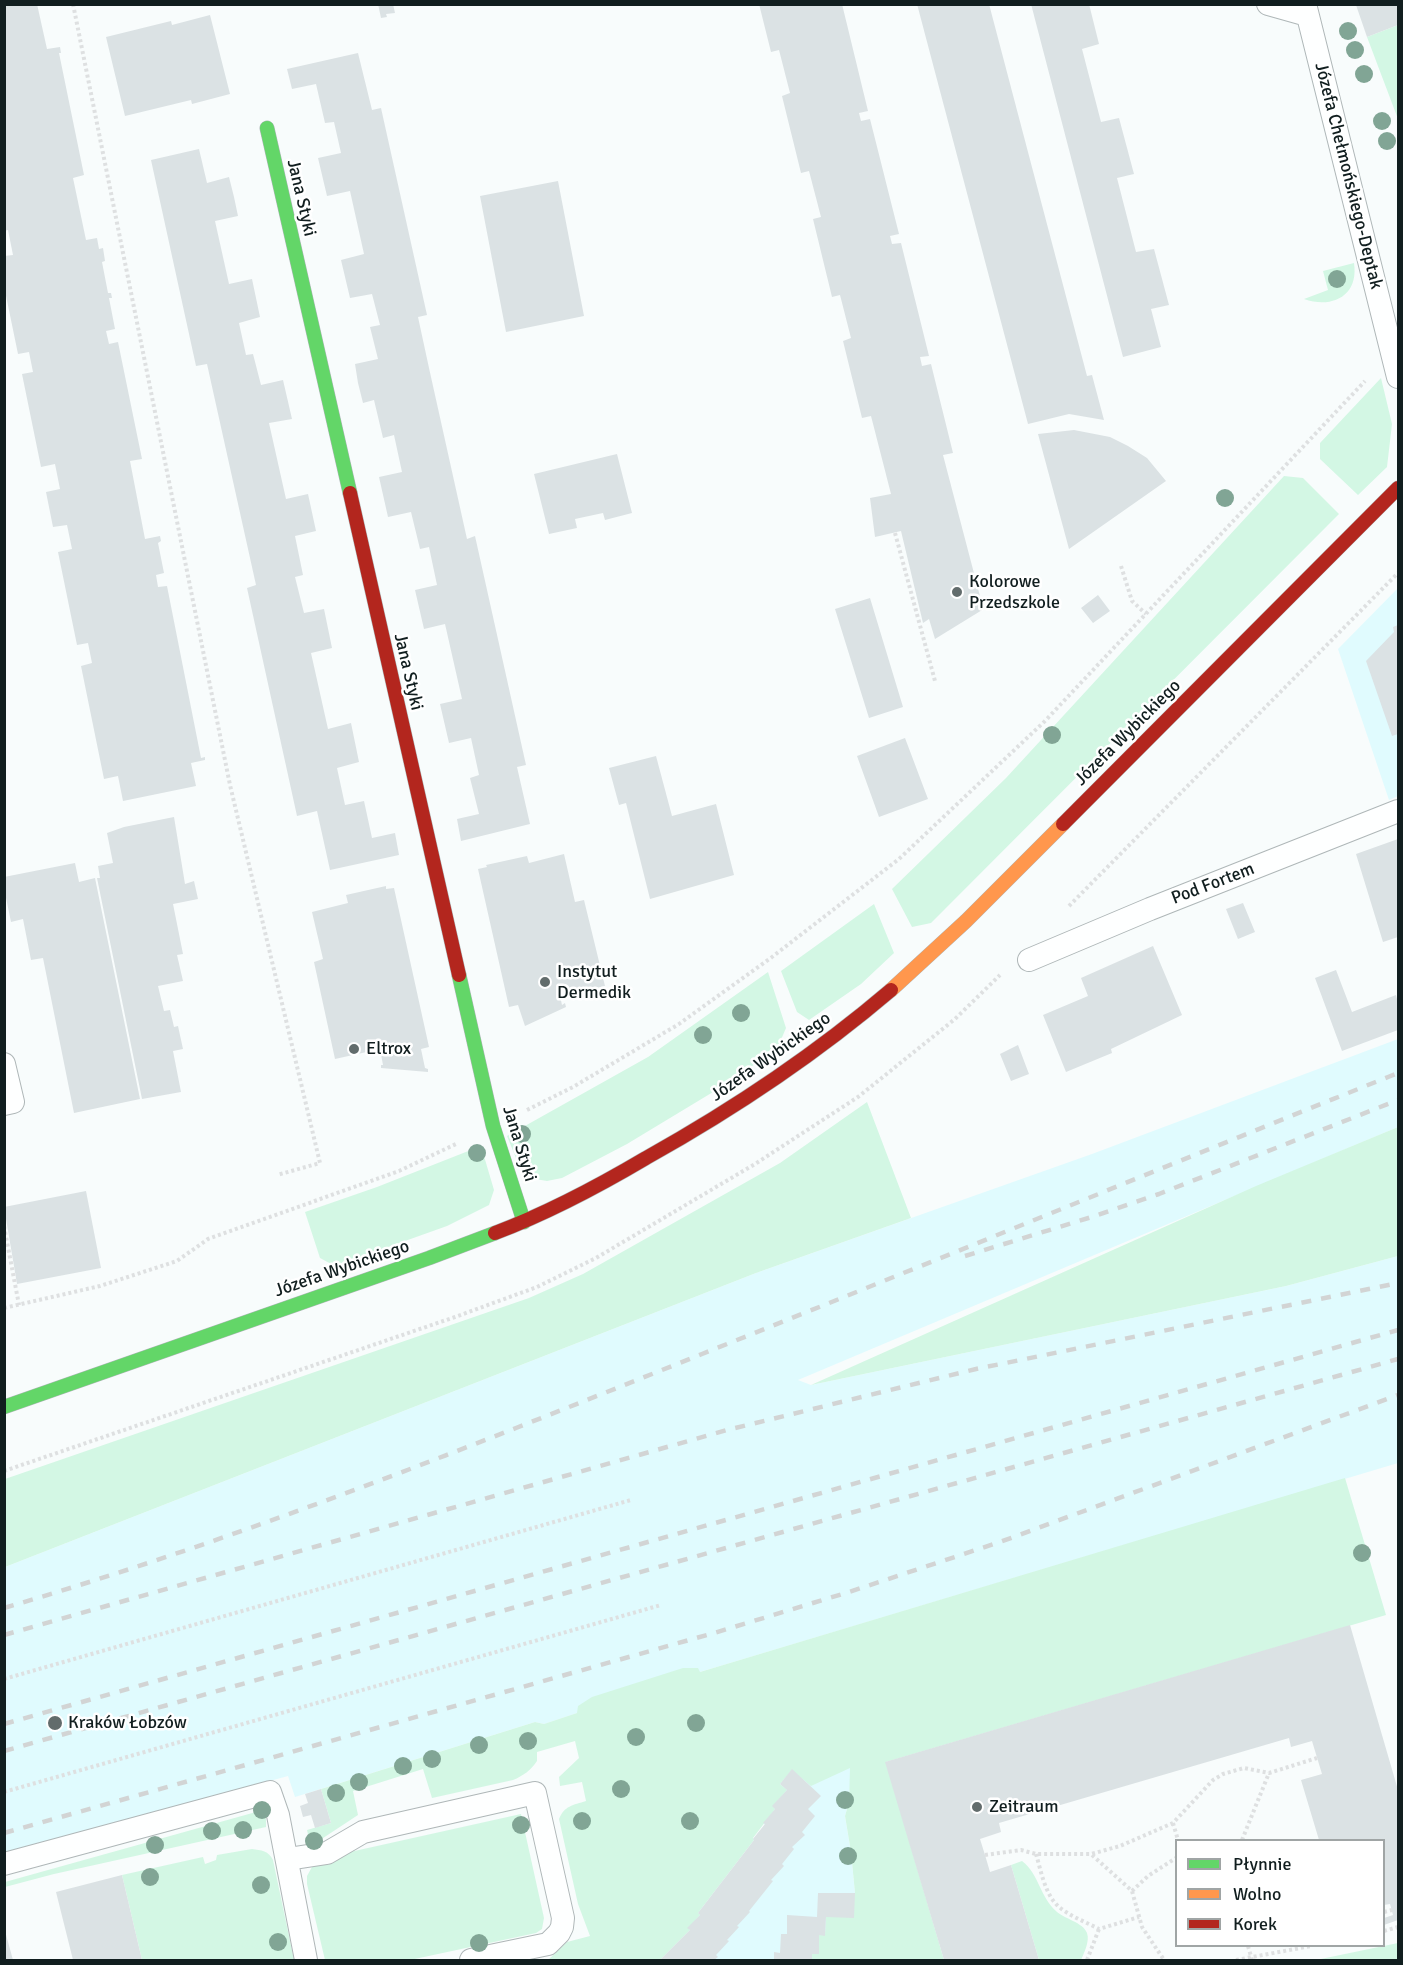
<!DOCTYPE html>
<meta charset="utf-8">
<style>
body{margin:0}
#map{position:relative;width:1403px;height:1965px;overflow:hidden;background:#f8fcfc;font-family:Signika,sans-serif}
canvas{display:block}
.frame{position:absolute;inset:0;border:6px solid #111e1f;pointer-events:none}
.legend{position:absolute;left:1175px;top:1839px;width:210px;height:108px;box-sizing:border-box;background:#fff;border:2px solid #a0a5a5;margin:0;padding:8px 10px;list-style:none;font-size:18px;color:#111e1f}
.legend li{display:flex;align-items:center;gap:12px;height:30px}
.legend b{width:30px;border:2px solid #a0a5a5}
</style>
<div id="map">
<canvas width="1403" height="1965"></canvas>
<div class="frame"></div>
<ul class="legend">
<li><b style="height:8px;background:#63d668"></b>Płynnie</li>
<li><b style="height:8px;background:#ff974d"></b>Wolno</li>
<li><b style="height:8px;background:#b3261e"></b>Korek</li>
</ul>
</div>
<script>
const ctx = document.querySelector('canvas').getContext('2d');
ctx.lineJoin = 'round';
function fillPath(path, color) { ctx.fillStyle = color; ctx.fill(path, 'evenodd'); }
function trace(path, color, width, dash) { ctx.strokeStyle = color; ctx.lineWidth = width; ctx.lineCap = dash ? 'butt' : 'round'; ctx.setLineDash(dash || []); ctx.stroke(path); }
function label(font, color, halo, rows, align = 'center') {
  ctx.font = font + ' Signika,sans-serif'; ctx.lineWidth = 5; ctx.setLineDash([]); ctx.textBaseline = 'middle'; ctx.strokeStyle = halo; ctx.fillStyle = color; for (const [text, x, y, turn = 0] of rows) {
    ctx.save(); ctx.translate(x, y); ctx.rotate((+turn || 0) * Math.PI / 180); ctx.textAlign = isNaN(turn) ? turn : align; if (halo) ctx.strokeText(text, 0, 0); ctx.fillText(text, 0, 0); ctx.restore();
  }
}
const built = new Path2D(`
 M 1398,588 L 1398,796 L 1389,800 L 1338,649 Z
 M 1398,1039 L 1398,1127 L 798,1380 L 811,1385 L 1286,1286 L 1398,1256 L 1398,1463 L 700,1672 L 544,1724 L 535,1722 L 295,1797 L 288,1776 L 5,1853 L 5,1567 L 756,1273 L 1092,1154 Z
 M 851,1768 L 849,1802 L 845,1816 L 851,1852 L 855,1893 L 825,1936 L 819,1954 L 812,1954 L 812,1960 L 660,1960 L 689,1931 L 687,1928 L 698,1913 L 754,1841 L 753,1839 L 765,1825 L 763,1823 L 775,1809 L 772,1806 L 786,1790 L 780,1784 L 792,1769 Z`);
const green = new Path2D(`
 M 1398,25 L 1398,119 L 1367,37 Z
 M 1354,263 C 1359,296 1332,309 1304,299 L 1328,290 L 1323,271 Z
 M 1381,378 L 1392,424 L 1387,467 L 1358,495 L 1320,459 L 1320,443 Z
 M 1284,476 L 1303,478 L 1339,514 L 931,923 L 912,927 L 892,889 L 1006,778 Z
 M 874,904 L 894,953 L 861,984 L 809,1020 L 797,1012 L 781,971 Z
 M 768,972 L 786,1028 L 777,1049 L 723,1086 L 627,1144 L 562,1178 L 547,1181 L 535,1179 L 520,1168 L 507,1136 L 648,1057 Z
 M 867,1102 L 911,1218 L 756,1273 L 5,1567 L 5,1479 L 529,1298 L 583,1274 L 780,1163 Z
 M 1398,1127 L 1398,1256 L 1286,1286 L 811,1385 L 1256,1186 Z
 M 481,1146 L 494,1190 L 489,1205 L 447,1226 L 335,1266 L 320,1258 L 305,1212 L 377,1187 Z
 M 1345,1478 L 1386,1615 L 886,1762 L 944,1960 L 812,1960 L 812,1954 L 819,1953 L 819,1935 L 825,1935 L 826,1917 L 855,1893 L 851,1852 L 845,1816 L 849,1802 L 850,1768 L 811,1786 L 792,1770 L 780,1784 L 787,1790 L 773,1806 L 775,1809 L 753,1838 L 754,1840 L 698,1913 L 700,1915 L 688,1928 L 690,1930 L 660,1960 L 548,1960 L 567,1942 L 590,1936 L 578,1904 L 559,1819 C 564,1806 573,1805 586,1801 L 582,1782 L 560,1786 L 559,1777 L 579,1758 L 575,1741 L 537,1752 L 537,1761 C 531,1770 523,1776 513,1780 L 432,1798 L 423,1769 L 353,1791 L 358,1815 L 314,1844 L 310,1843 L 307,1830 L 331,1823 L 321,1789 L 535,1722 L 544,1724 L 577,1713 L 578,1706 L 592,1697 L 683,1668 L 698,1668 L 700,1672 Z
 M 256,1812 L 263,1815 L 266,1819 L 266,1827 L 54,1874 L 5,1887 L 5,1882 Z
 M 521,1814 L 544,1918 L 542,1929 L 536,1933 L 410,1960 L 325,1960 L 307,1884 L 307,1876 L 312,1867 L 318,1864 L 328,1865 L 350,1852 Z
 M 252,1849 C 261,1850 269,1851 273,1860 L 294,1960 L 142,1960 L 122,1875 L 203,1857 L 205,1864 L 216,1860 L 217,1855 Z
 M 1022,1861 C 1039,1874 1040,1897 1056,1911 C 1064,1919 1083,1922 1087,1933 C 1090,1941 1084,1953 1081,1960 L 1039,1960 L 1011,1865 Z
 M 1398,1943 L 1398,1960 L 1316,1960 Z`);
const building = new Path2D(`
 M 4,4 L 37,4 L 47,49 L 60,47 L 61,53 L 59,53 L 84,175 L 73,178 L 86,240 L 97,238 L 99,249 L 103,248 L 105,261 L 102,262 L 108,293 L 111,293 L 112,298 L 109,298 L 115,329 L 106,331 L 109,344 L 118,342 L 142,459 L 130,461 L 145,539 L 160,536 L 161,541 L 158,543 L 164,573 L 156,575 L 158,587 L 167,586 L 201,758 L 205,757 L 205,760 L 191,763 L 196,786 L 123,801 L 118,776 L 104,779 L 81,666 L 92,663 L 88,643 L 77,645 L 58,552 L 72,549 L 67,525 L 53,527 L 46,492 L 60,489 L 55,464 L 41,467 L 22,374 L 33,372 L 29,352 L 18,354 L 4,286 L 4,256 L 13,255 L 8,230 L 4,231 Z
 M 378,4 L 393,4 L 395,13 L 386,14 L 387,17 L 381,18 Z
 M 759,4 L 842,4 L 868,111 L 859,113 L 861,121 L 870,119 L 899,234 L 890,236 L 892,244 L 901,243 L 929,356 L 920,357 L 922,366 L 931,364 L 953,453 L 943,455 L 981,600 L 987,607 L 935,639 L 929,619 L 923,623 L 901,531 L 875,537 L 870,498 L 891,494 L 871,416 L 862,418 L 843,341 L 851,338 L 840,295 L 832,297 L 813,219 L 821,217 L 809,171 L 801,173 L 782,96 L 790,93 L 779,50 L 771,52 Z
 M 917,4 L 989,4 L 1087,376 L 1092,375 L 1104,420 L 1069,414 L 1028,424 Z
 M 1031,4 L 1089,4 L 1099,44 L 1082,49 L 1101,122 L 1119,118 L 1134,174 L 1117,178 L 1136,252 L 1154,249 L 1169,305 L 1151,309 L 1161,347 L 1123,357 Z
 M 1356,5 L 1398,5 L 1398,25 L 1367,37 Z
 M 210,15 L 230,94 L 192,104 L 191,100 L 125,116 L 106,37 L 171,21 L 172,25 Z
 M 358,53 L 372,110 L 381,108 L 427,315 L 418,317 L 429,368 L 467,539 L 475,536 L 526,765 L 517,767 L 530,824 L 461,841 L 457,819 L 479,814 L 470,778 L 479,775 L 471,738 L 449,743 L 440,704 L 462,699 L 445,624 L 424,629 L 415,590 L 437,585 L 429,547 L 420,549 L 411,512 L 388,517 L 379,477 L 402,472 L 394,435 L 383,438 L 374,400 L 363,403 L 358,383 L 355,364 L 378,359 L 370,327 L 380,325 L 372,294 L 350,298 L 341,260 L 364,254 L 350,191 L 327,196 L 318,158 L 341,153 L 334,122 L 325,123 L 316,84 L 292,89 L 287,69 Z
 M 199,149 L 207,183 L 229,177 L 234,197 L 238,216 L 215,221 L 229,284 L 252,279 L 260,317 L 239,323 L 246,355 L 253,354 L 261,385 L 283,380 L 292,419 L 269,423 L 286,499 L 308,494 L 316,531 L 295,536 L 303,575 L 295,577 L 304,613 L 324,609 L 332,648 L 311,653 L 328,729 L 351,723 L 359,762 L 337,768 L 345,805 L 364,801 L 372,838 L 395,833 L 399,855 L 330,870 L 317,811 L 297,816 L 247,588 L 256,585 L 207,364 L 196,366 L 151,160 Z
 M 558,181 L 584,316 L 506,332 L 480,196 Z
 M 1074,430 L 1110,437 L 1128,446 L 1147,458 L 1166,481 L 1069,549 L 1038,434 Z
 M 617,454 L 632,513 L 605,520 L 603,513 L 575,519 L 577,528 L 549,534 L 534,474 Z
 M 1098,595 L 1110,611 L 1093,623 L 1081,608 Z
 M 870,598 L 903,707 L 869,718 L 835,609 Z
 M 1398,625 L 1398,734 L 1392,736 L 1366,661 L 1394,632 L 1393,627 Z
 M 905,738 L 928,799 L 879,817 L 857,756 Z
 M 656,756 L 672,816 L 716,804 L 734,875 L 650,899 L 626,803 L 619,805 L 609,768 Z
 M 174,817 L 185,884 L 194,881 L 198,899 L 173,904 L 183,954 L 177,955 L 183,981 L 158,986 L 164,1011 L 170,1010 L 174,1027 L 178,1026 L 183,1049 L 173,1051 L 181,1092 L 142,1099 L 97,878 L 100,878 L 98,866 L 113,863 L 107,833 L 124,827 Z
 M 1398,839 L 1398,937 L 1383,942 L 1356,854 Z
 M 564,854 L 575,902 L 584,900 L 605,986 L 560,996 L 562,1005 L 565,1003 L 566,1007 L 525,1026 L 518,1005 L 509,1007 L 478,869 L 487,867 L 486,865 L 527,856 L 529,863 Z
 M 75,863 L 79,882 L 95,878 L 140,1099 L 74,1113 L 43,958 L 31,960 L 23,919 L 11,922 L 4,888 L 4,877 Z
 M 386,886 L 386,889 L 394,888 L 429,1047 L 421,1049 L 425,1068 L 428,1069 L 428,1072 L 381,1068 L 381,1065 L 383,1065 L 380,1049 L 335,1059 L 314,962 L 323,959 L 312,912 L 348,903 L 346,895 Z
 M 1243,903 L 1255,932 L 1238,939 L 1226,909 Z
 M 1153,946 L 1182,1015 L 1111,1049 L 1112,1053 L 1066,1072 L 1043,1015 L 1088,996 L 1081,978 Z
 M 1336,970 L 1352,1012 L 1396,995 L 1398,1003 L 1398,1030 L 1342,1051 L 1315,978 Z
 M 1018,1045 L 1029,1074 L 1011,1081 L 1000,1054 Z
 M 86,1191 L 101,1268 L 17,1284 L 4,1207 Z
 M 1350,1625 L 1398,1790 L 1398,1920 L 1384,1925 L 1384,1918 L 1393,1915 L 1390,1904 L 1384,1905 L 1384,1840 L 1319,1840 L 1301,1780 L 1322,1774 L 1312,1741 L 1291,1747 L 1289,1738 L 999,1823 L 1001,1832 L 980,1839 L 985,1855 L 990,1872 L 1011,1865 L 1039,1960 L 944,1960 L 885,1762 Z
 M 792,1769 L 821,1796 L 808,1809 L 815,1816 L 802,1832 L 805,1835 L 792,1847 L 794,1849 L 782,1864 L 784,1866 L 771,1880 L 773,1881 L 749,1911 L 750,1912 L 737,1926 L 739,1927 L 727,1940 L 729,1941 L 716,1955 L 718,1957 L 714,1960 L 660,1960 L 690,1930 L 687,1928 L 700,1915 L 698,1913 L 754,1840 L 753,1839 L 765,1824 L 763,1823 L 775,1809 L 772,1806 L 787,1790 L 780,1784 Z
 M 321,1789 L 331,1823 L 315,1828 L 311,1815 L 303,1817 L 300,1806 L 308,1803 L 305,1794 Z
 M 122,1875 L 142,1960 L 73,1960 L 56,1892 Z
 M 818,1893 L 855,1893 L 854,1918 L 826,1917 L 825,1936 L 819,1935 L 819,1954 L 812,1954 L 812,1960 L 774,1960 L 774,1952 L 780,1953 L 781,1934 L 787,1934 L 787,1915 L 817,1917 Z
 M 4,1931 L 5,1931 L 13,1960 L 4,1960 Z`);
const path = new Path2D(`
 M 73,4 L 230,785 L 320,1163 L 277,1175
 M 895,533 L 935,681
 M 1121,566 L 1132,601 L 1146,614
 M 1069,906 L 1398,573
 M 527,1110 L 573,1087 L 679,1024 L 772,957 L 899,859 L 1045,721 L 1365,381
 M 4,1226 L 19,1305
 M 4,1308 L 100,1286 L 177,1261 L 208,1239 L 399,1171 L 458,1143
 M 4,1471 L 455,1317 L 537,1287 L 596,1258 L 755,1164 L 858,1097 L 955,1019 L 1000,975
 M 4,1679 L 631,1500
 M 4,1792 L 661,1605
 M 1173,1823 L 1178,1840
 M 1242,1840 L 1269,1773
 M 1036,1854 C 1041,1871 1045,1894 1058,1906 C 1069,1916 1086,1922 1099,1929 L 1139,1917
 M 985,1855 L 1021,1850 L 1036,1854 L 1091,1854 L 1120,1846 L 1173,1823 L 1213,1780 L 1223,1774 L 1244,1768 L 1269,1773 L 1317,1758
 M 1092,1855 L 1132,1891 L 1142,1927 L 1164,1960
 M 1132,1891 L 1148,1876 L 1176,1858
 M 1384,1912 L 1392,1910
 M 1384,1931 L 1398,1927
 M 1248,1946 L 1252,1960
 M 1087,1960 L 1099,1929
 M 1236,1960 L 1311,1946`);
const lane = new Path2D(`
 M 1268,4 L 1307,15
 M 1305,4 L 1398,377
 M 1029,960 L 1150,909 L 1398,811
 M 4,1064 L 13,1102 L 4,1104
 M 288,1859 L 327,1853 L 363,1832 L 535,1793 L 563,1918 L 562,1927 L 559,1933 L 548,1944 L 471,1960
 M 4,1864 L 270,1792 L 278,1815 L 306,1960`);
const fast = new Path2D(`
 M 267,128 L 350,493
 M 459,975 L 493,1126 L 524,1222
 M 4,1407 L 429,1258 L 495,1233`);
const slow = new Path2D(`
 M 891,990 L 966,921 L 1063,824`);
const jam = new Path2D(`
 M 350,493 L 459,975
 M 1063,824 L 1398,488
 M 495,1233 C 548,1213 597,1187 646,1158 C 732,1110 816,1054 891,990`);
const rail = new Path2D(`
 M 965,1256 L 1095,1216 L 1159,1194 L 1398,1100
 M 4,1608 C 243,1538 472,1446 702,1354 C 935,1261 1166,1166 1398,1073
 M 4,1635 L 727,1430 L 976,1369 L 1398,1283
 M 4,1724 L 1398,1330
 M 4,1751 L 1398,1359
 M 4,1833 L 714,1633 L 849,1592 L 1000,1542 L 1398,1395`);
const trees = [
 [1348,31],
 [1355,50],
 [1364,74],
 [1382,121],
 [1387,141],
 [1337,279],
 [1225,498],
 [1052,735],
 [741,1013],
 [703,1035],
 [522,1134],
 [477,1153],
 [1362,1553],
 [696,1723],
 [636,1737],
 [528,1741],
 [479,1745],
 [432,1759],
 [403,1766],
 [359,1782],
 [621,1789],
 [336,1793],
 [845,1800],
 [262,1810],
 [582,1821],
 [690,1821],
 [521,1825],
 [243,1830],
 [212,1831],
 [314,1841],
 [155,1845],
 [848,1856],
 [150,1877],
 [261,1885],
 [278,1942],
 [479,1943]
];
const markers = [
 [957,592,6,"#626c6c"],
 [545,982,6,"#626c6c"],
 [354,1049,6,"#626c6c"],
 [55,1723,8,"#626c6c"],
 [977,1807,6,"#626c6c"]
];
const streetNames = [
 ["Józefa Chełmońskiego-Deptak",1348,176,76],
 ["Jana Styki",301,198,77],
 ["Jana Styki",408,672,77],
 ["Józefa Wybickiego",1128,733,-45],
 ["Pod Fortem",1213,884,-21],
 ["Józefa Wybickiego",771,1057,-35],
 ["Jana Styki",519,1144,73],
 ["Józefa Wybickiego",342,1269,-19]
];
const poiNames = [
 ["Kolorowe",969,582],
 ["Przedszkole",969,603],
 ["Instytut",557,972],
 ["Dermedik",557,993],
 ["Eltrox",366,1049],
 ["Kraków Łobzów",68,1723],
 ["Zeitraum",989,1807]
];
fillPath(built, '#e0fbfe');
fillPath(green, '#d3f7e4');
fillPath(building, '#dbe2e4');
trace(lane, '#afb7b8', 24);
trace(fast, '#afb7b8', 15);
trace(slow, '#afb7b8', 15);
trace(jam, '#afb7b8', 15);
trace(path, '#dee0e1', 4, [3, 3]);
trace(lane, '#feffff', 22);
trace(fast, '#63d668', 14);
trace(slow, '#ff974d', 14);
trace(jam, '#b3261e', 14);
trace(rail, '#d2d4d4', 4.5, [10, 10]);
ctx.fillStyle = '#81a595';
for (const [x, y] of trees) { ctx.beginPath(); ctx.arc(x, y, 9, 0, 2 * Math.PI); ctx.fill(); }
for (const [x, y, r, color] of markers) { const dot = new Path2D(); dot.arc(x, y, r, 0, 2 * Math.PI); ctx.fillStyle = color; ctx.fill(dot); trace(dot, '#fff', 2); }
label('18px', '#111e1f', '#fff', streetNames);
label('18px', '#111e1f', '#fff', poiNames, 'left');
</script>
